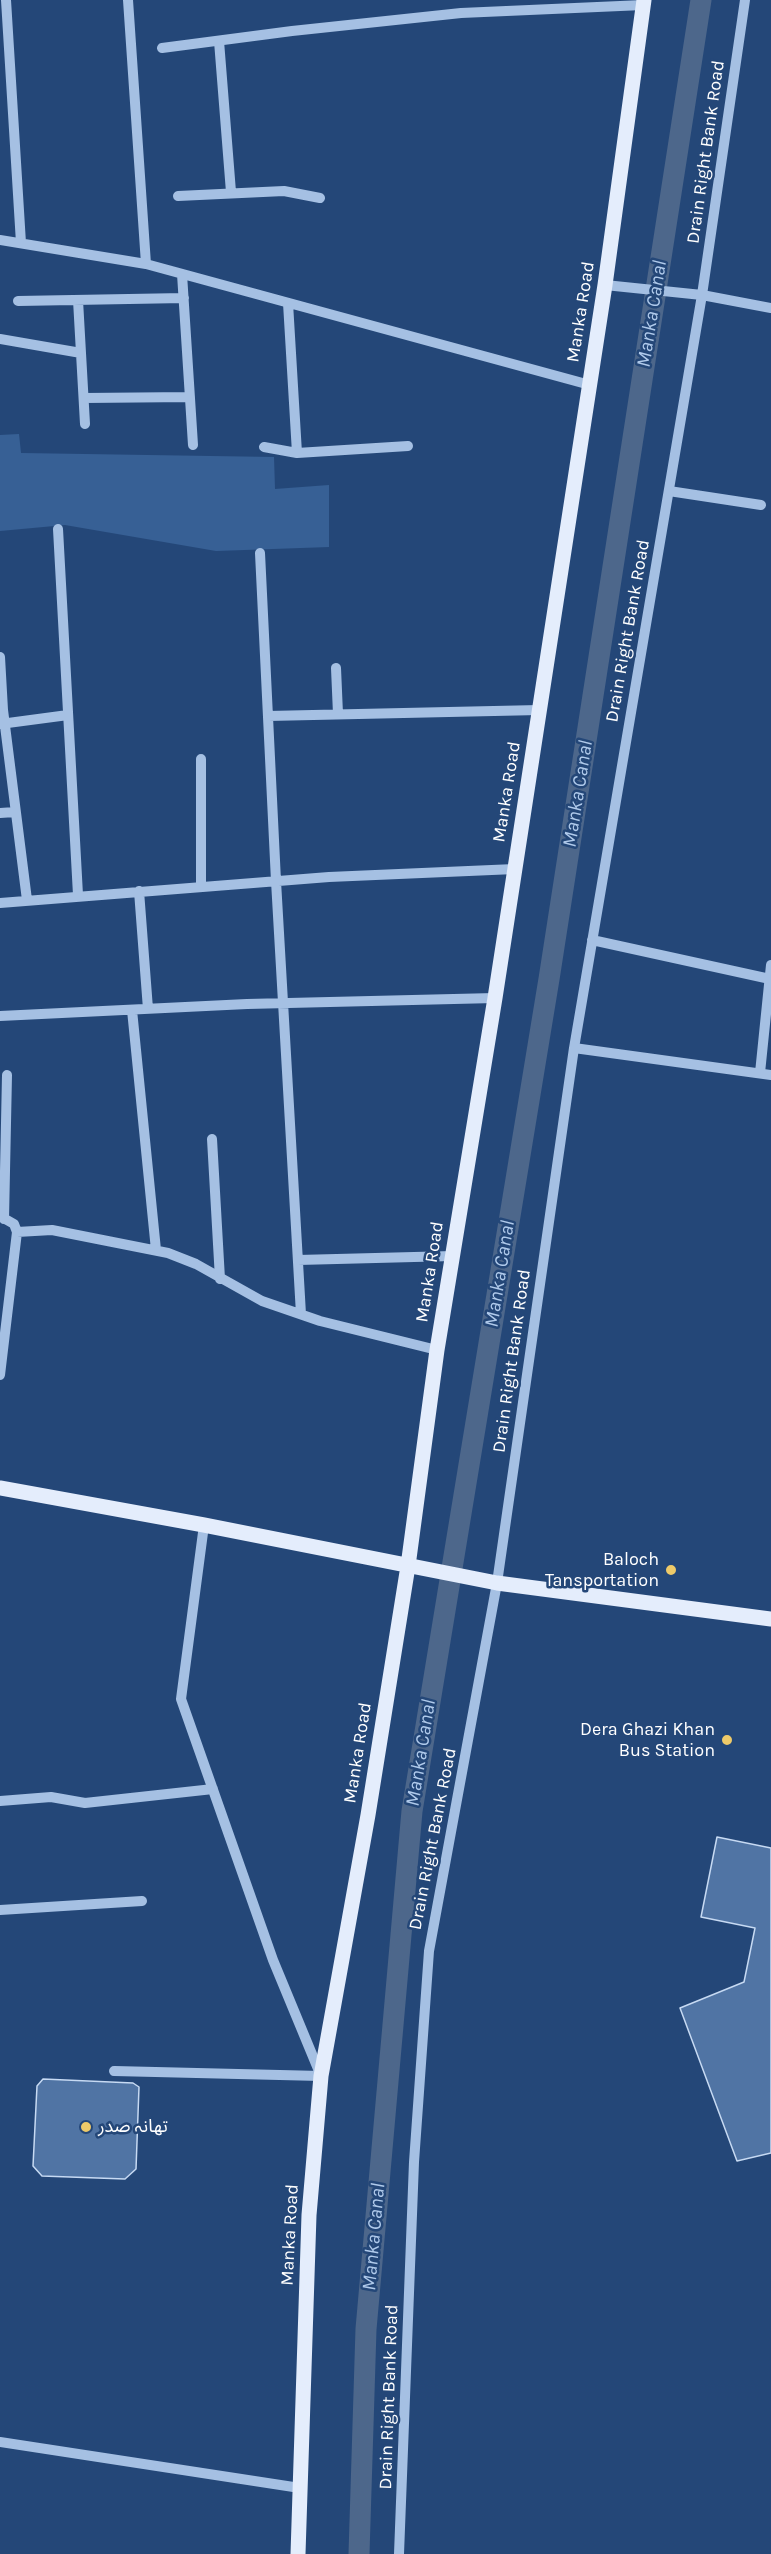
<!DOCTYPE html>
<meta charset="utf-8">
<style>
body{margin:0}
canvas{display:block;background:#244778}
</style>
<canvas width="771" height="2554"></canvas>
<script>
const ctx = document.querySelector('canvas').getContext('2d');
ctx.lineJoin = 'round';
function fillPath(path, color) { ctx.fillStyle = color; ctx.fill(path, 'evenodd'); }
function trace(path, color, width, dash) { ctx.strokeStyle = color; ctx.lineWidth = width; ctx.lineCap = dash ? 'butt' : 'round'; ctx.setLineDash(dash || []); ctx.stroke(path); }
function label(font, color, halo, rows, align = 'center') {
  ctx.font = font + ' Karla,"Noto Sans Arabic",sans-serif'; ctx.lineWidth = 5; ctx.setLineDash([]); ctx.textBaseline = 'middle'; ctx.strokeStyle = halo; ctx.fillStyle = color; for (const [text, x, y, turn = 0] of rows) {
    ctx.save(); ctx.translate(x, y); ctx.rotate((+turn || 0) * Math.PI / 180); ctx.textAlign = isNaN(turn) ? turn : align; if (halo) ctx.strokeText(text, 0, 0); ctx.fillText(text, 0, 0); ctx.restore();
  }
}
const green = new Path2D(`
 M 19,434 L 21,453 L 274,457 L 275,489 L 329,485 L 329,547 L 216,551 L 65,525 L 0,531 L 0,435 Z`);
const canal = new Path2D(`
 M 359,2554 L 366,2329 L 412,1811 L 549,979 L 701,0`);
const building = new Path2D(`
 M 717,1837 L 771,1848 L 771,2153 L 737,2161 L 680,2008 L 744,1982 L 755,1928 L 701,1917 Z
 M 43,2079 L 133,2083 L 139,2087 L 136,2169 L 125,2179 L 42,2176 L 33,2166 L 37,2086 Z`);
const minor = new Path2D(`
 M 6,0 L 21,243
 M 128,0 L 146,264
 M 219,41 L 231,192
 M 162,48 L 292,31 L 461,13 L 643,5
 M 178,196 L 284,191 L 320,198
 M 0,240 L 146,264 L 590,385
 M 182,274 L 193,445
 M 605,285 L 702,295 L 771,308
 M 78,300 L 85,424
 M 18,301 L 184,298
 M 288,303 L 297,453
 M 0,339 L 81,353
 M 84,398 L 190,397
 M 264,447 L 297,453 L 408,446
 M 669,491 L 761,505
 M 58,529 L 78,895
 M 260,553 L 276,881 L 301,1314
 M 0,657 L 3,710 L 27,900
 M 336,668 L 338,714
 M 268,716 L 539,710
 M 0,724 L 68,715
 M 201,759 L 201,887
 M 0,813 L 15,812
 M 139,891 L 148,1009
 M 0,903 L 329,877 L 515,869
 M 592,940 L 770,979
 M 132,1010 L 156,1250
 M 0,1016 L 247,1004 L 495,998
 M 574,1048 L 771,1075
 M 760,1073 L 771,965
 M 212,1139 L 220,1279
 M 0,1216 L 14,1224 L 17,1232 L 0,1375
 M 4,1219 L 7,1075
 M 17,1232 L 52,1230 L 168,1253 L 196,1264 L 262,1301 L 320,1321 L 437,1350
 M 298,1260 L 453,1256
 M 0,1801 L 51,1797 L 85,1803 L 213,1789
 M 0,1910 L 142,1901
 M 114,2071 L 321,2076 L 273,1960 L 181,1699 L 204,1525
 M 0,2442 L 300,2488
 M 399,2554 L 414,2162 L 429,1951 L 497,1583 L 574,1048 L 702,295 L 745,0`);
const major = new Path2D(`
 M 0,1488 L 204,1525 L 497,1583 L 771,1619
 M 298,2554 L 309,2215 L 321,2076 L 368,1815 L 408,1566 L 437,1350 L 495,998 L 605,285 L 644,0`);
const markers = [
 [671,1570,6,"#eeca69"],
 [727,1740,6,"#eeca69"],
 [86,2127,6,"#eeca69"]
];
const streetNames = [
 ["Drain Right Bank Road",706,152,-82],
 ["Manka Road",581,312,-81],
 ["Drain Right Bank Road",628,631,-80],
 ["Manka Road",507,792,-81],
 ["Manka Road",430,1272,-81],
 ["Drain Right Bank Road",512,1361,-82],
 ["Manka Road",358,1753,-81],
 ["Drain Right Bank Road",433,1839,-79],
 ["Manka Road",290,2235,-87],
 ["Drain Right Bank Road",389,2397,-88]
];
const poiNames = [
 ["Baloch",659,1560],
 ["Tansportation",659,1581],
 ["Dera Ghazi Khan",715,1730],
 ["Bus Station",715,1751],
 ["تھانہ صدر",98,2127,"left"]
];
const waterNames = [
 ["Manka Canal",652,314,-81],
 ["Manka Canal",578,794,-81],
 ["Manka Canal",500,1274,-81],
 ["Manka Canal",421,1753,-81],
 ["Manka Canal",374,2237,-85]
];
fillPath(green, '#376095');
trace(canal, '#4d678b', 21);
fillPath(building, '#5074a4');
trace(building, '#c7daf3', 1.5);
trace(minor, '#a5c0e3', 10);
trace(major, '#e4edfc', 15);
for (const [x, y, r, color] of markers) { const dot = new Path2D(); dot.arc(x, y, r, 0, 2 * Math.PI); ctx.fillStyle = color; ctx.fill(dot); trace(dot, '#244778', 2); }
label('18px', '#fff', '#244778', streetNames);
label('18px', '#fff', '#244778', poiNames, 'right');
label('italic 20px', '#b0caeb', '#244778', waterNames);
</script>
